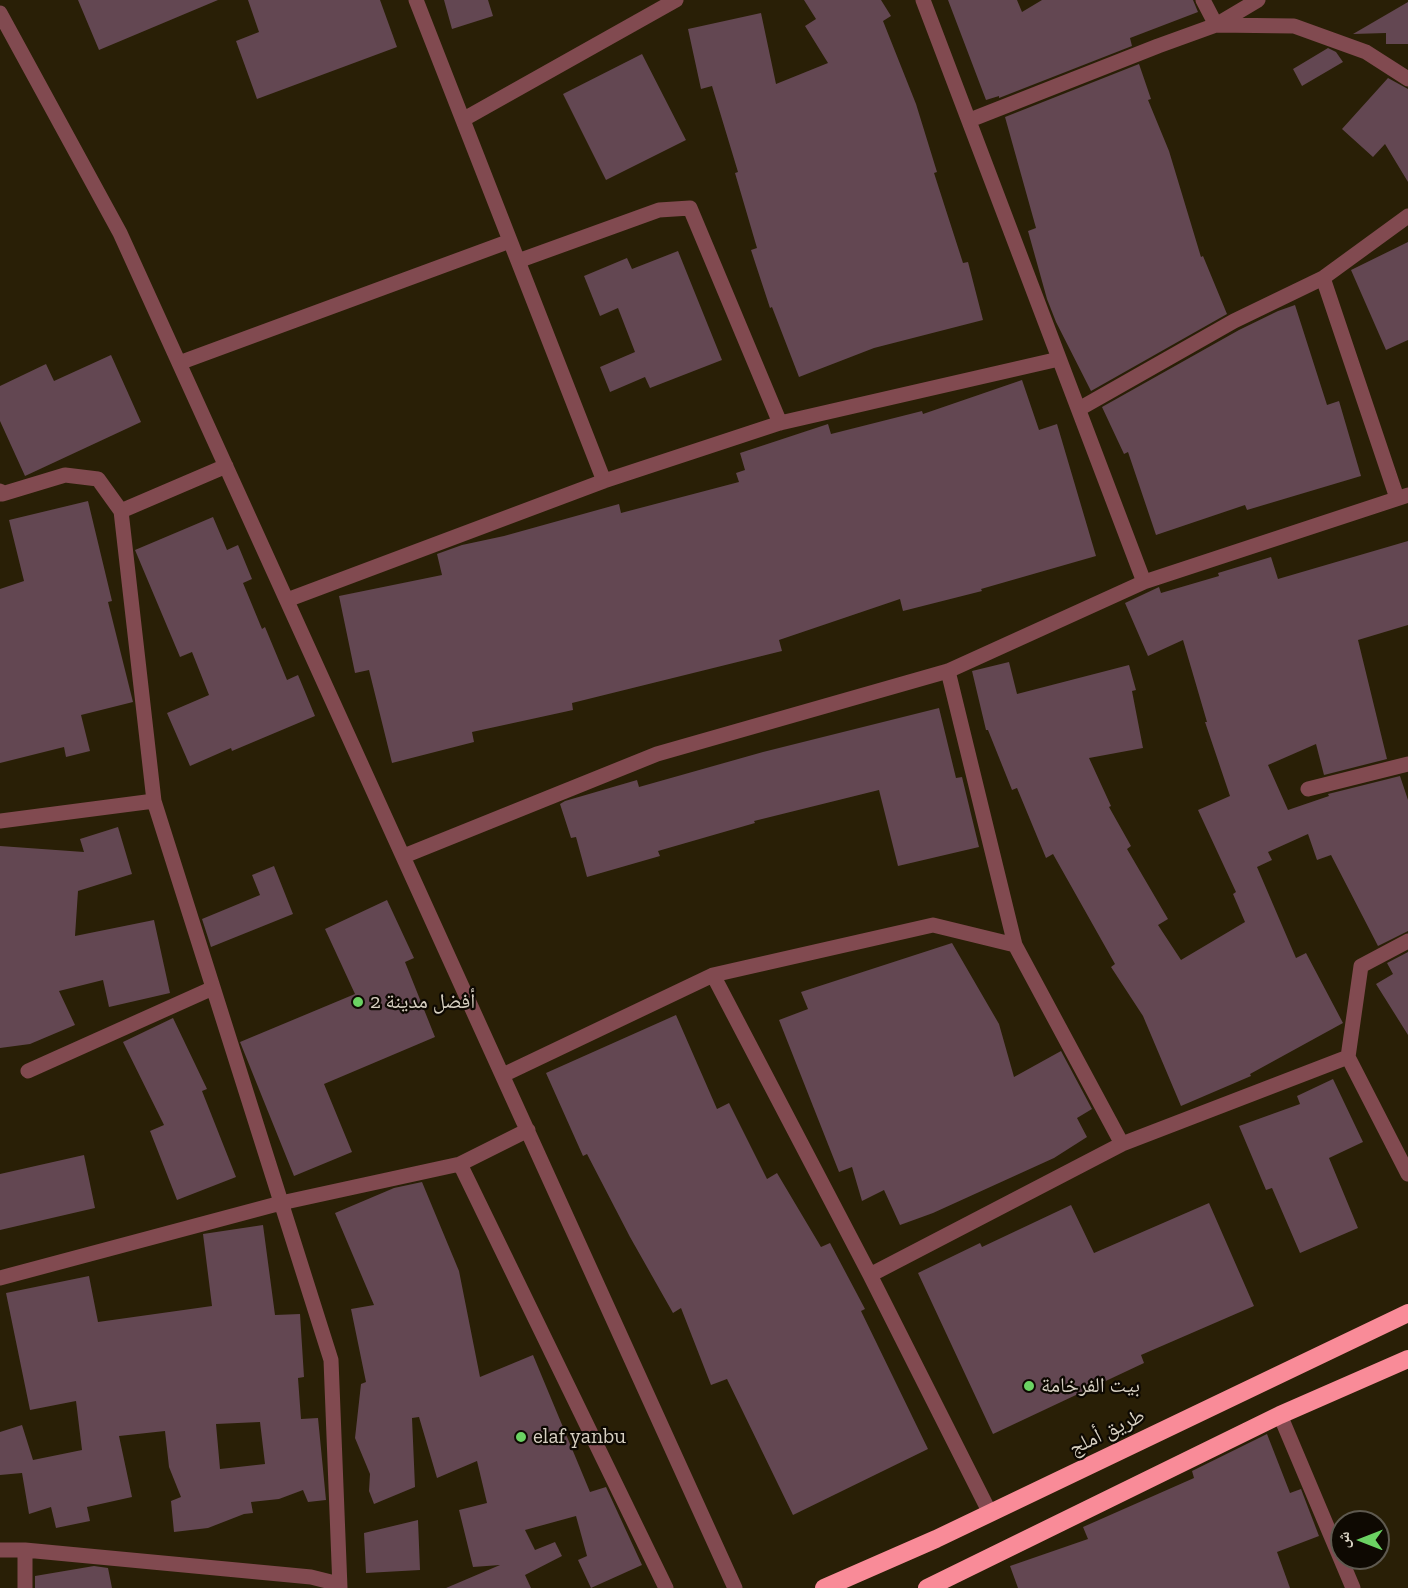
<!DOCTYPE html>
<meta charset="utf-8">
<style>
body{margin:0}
#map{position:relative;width:1408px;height:1588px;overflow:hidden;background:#291f06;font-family:"Zilla Slab","Noto Naskh Arabic",serif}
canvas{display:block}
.north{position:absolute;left:1330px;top:1510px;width:60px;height:60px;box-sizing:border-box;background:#0e0902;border:2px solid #5e594f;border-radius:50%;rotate:270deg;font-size:16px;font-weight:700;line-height:24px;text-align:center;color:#d7d0c2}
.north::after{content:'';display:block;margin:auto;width:21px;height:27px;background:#6bd363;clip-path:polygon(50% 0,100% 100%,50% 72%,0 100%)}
</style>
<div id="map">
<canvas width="1408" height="1588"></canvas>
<div class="north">ش</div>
</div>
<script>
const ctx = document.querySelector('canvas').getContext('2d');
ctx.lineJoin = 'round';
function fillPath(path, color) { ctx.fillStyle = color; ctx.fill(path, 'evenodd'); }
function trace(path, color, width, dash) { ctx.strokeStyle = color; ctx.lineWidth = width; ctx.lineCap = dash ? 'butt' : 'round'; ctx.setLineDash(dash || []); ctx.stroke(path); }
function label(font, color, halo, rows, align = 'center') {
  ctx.font = font + ' "Zilla Slab","Noto Naskh Arabic",serif'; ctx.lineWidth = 4.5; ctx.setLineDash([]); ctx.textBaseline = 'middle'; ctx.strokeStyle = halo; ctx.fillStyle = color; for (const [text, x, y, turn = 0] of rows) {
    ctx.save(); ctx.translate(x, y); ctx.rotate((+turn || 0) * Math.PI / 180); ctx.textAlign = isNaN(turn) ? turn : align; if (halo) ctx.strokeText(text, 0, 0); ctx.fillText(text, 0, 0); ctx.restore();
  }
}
const building = new Path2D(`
 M 78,0 L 218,0 L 99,50 Z
 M 248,0 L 380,0 L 397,47 L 257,99 L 236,41 L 259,32 Z
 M 444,0 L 488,0 L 493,16 L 452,29 Z
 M 804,0 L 881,0 L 891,16 L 883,21 L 916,104 L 937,172 L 934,173 L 963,263 L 968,262 L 983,320 L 874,348 L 799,377 L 772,307 L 770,308 L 751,250 L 757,248 L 735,173 L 738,172 L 712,86 L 701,89 L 688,29 L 761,13 L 776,84 L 828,63 L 805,26 L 816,19 Z
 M 948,0 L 1017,0 L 1022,12 L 1042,0 L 1193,0 L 1198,12 L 1130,38 L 1132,46 L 999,98 L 999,96 L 986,100 Z
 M 1408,2 L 1408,44 L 1386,44 L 1386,33 L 1353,34 Z
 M 1328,48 L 1336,52 L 1343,62 L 1302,86 L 1293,69 Z
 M 642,54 L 686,140 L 606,180 L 563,94 Z
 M 1139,64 L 1151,99 L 1148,100 L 1169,151 L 1201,257 L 1203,256 L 1227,314 L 1091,391 L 1056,322 L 1047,299 L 1028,231 L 1036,228 L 1005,117 Z
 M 1388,78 L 1408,89 L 1408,182 L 1385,144 L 1373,157 L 1342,129 Z
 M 1408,242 L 1408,340 L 1386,350 L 1351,270 Z
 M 678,251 L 722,360 L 650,388 L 645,377 L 610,392 L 600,367 L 635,352 L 618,308 L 600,316 L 584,276 L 627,258 L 632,269 Z
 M 1295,305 L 1327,405 L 1339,401 L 1361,476 L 1247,510 L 1245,505 L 1156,535 L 1128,452 L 1124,454 L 1102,407 L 1239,330 L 1278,311 Z
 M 111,355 L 141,422 L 25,476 L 0,421 L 0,386 L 46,364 L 54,381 Z
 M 1022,380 L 1039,430 L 1057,424 L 1096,556 L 981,589 L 982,591 L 903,611 L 900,599 L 779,640 L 782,651 L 572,703 L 573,710 L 472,732 L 474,742 L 392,763 L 369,670 L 355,673 L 339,596 L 442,575 L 437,554 L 462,545 L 504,536 L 619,504 L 621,513 L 739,482 L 736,473 L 745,470 L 740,453 L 828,424 L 831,434 L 922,411 L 923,414 Z
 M 88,501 L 112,601 L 108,602 L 133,702 L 81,715 L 90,751 L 66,757 L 64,747 L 0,763 L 0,589 L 24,581 L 9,520 Z
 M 213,517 L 227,550 L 238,545 L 252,579 L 243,583 L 262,629 L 265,627 L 287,680 L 298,675 L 315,716 L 232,751 L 231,748 L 190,766 L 167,713 L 209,695 L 192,652 L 180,657 L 135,550 Z
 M 1408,541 L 1408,625 L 1358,640 L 1387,759 L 1324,775 L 1316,744 L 1268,765 L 1288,810 L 1329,796 L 1328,794 L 1400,776 L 1408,800 L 1408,931 L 1378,946 L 1331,855 L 1317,860 L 1308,834 L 1268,852 L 1272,860 L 1257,867 L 1296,958 L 1306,953 L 1343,1023 L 1250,1074 L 1251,1076 L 1181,1106 L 1143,1016 L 1111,967 L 1115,964 L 1053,854 L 1046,858 L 1017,788 L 1012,790 L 988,730 L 986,730 L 972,671 L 1009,662 L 1017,694 L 1129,665 L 1136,690 L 1132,691 L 1143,748 L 1089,758 L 1111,806 L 1109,807 L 1131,846 L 1127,849 L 1168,919 L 1158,925 L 1181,960 L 1245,922 L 1233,894 L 1236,892 L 1198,810 L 1230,796 L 1205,722 L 1207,722 L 1183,640 L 1148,656 L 1125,603 L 1159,587 L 1161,593 L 1219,576 L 1218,573 L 1271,557 L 1278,579 Z
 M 939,708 L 956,778 L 962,777 L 979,847 L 898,866 L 879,790 L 754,821 L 755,823 L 658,851 L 660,856 L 587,877 L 576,837 L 571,838 L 560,804 L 565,801 L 637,780 L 639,787 L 763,752 Z
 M 118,827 L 132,874 L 78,891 L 75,936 L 154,920 L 170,993 L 109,1007 L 103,980 L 59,991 L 75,1025 L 30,1044 L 0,1048 L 0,846 L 84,852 L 80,839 Z
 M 274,866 L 293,914 L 211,947 L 202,919 L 260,895 L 252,875 Z
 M 387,900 L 414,958 L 405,962 L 435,1037 L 324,1084 L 352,1152 L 294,1176 L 240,1042 L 355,994 L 325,929 Z
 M 952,943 L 999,1024 L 1014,1077 L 1061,1051 L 1092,1109 L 1077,1118 L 1087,1137 L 1054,1158 L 933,1213 L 900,1225 L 884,1190 L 862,1201 L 852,1167 L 839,1172 L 779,1020 L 808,1009 L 801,992 Z
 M 1408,952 L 1408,1035 L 1376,984 L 1393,974 L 1387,963 Z
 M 676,1015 L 717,1109 L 729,1103 L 767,1179 L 777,1173 L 821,1247 L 830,1243 L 865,1309 L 861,1311 L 928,1449 L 793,1515 L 727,1379 L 711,1385 L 681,1308 L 673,1313 L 630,1237 L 587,1154 L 583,1156 L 546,1073 Z
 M 173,1018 L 207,1089 L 202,1091 L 236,1177 L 177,1200 L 150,1131 L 164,1125 L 123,1042 Z
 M 1333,1079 L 1363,1142 L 1329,1158 L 1358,1228 L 1300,1253 L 1272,1188 L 1266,1190 L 1239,1126 L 1300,1104 L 1297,1096 Z
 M 84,1155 L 95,1208 L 0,1230 L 0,1174 Z
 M 422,1182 L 459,1271 L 480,1377 L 533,1355 L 590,1492 L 606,1487 L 642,1565 L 591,1588 L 578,1560 L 587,1556 L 576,1516 L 525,1530 L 535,1550 L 555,1542 L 562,1556 L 525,1575 L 531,1588 L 446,1588 L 500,1565 L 473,1567 L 459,1510 L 487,1503 L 477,1461 L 437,1478 L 419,1417 L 412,1418 L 415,1487 L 374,1504 L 369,1491 L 370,1474 L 355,1438 L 361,1384 L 366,1382 L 351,1309 L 374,1305 L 335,1213 L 394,1188 Z
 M 1209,1203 L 1254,1306 L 1141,1355 L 1144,1363 L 993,1434 L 918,1273 L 980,1243 L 982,1247 L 1071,1205 L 1094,1253 Z
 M 263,1225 L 275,1315 L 300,1314 L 304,1377 L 298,1378 L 301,1419 L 318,1418 L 326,1500 L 308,1502 L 303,1490 L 279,1499 L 251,1502 L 253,1513 L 244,1514 L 208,1528 L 174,1532 L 171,1501 L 181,1497 L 169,1467 L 165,1431 L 119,1436 L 132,1497 L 87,1507 L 90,1521 L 56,1528 L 51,1507 L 29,1514 L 22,1473 L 0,1475 L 0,1432 L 22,1425 L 33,1460 L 82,1450 L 76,1401 L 30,1410 L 6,1293 L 89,1276 L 98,1322 L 212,1306 L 203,1234 ZM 260,1422 L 265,1464 L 220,1469 L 216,1424 Z
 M 1267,1434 L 1290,1493 L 1301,1489 L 1319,1536 L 1277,1552 L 1290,1588 L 1018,1588 L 1010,1566 L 1088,1539 L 1083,1527 L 1194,1478 L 1192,1471 Z
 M 418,1520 L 420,1570 L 366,1573 L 364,1533 Z
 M 94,1566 L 108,1568 L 112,1588 L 35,1588 L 35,1576 Z`);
const street = new Path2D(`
 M 416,0 L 604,481
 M 923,0 L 1144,582
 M 1203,0 L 1216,25 L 1294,26 L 1366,52 L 1408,79
 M 0,13 L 120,233 L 735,1588
 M 464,119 L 676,0
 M 970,120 L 1158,46 L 1216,25 L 1258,0
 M 518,261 L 659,210 L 690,208 L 780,423
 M 1323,278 L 1397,498
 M 179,363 L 510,241
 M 1079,409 L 1234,321 L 1323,278 L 1408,216
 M 226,466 L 121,511 L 154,801 L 331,1360 L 340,1588
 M 0,491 L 2,494 L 65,475 L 98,479 L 121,511
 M 287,600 L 604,481 L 780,423 L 1059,359
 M 948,671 L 1015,945
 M 1308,789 L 1408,764
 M 0,821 L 154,801
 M 404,856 L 657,754 L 948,671 L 1144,582 L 1408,495
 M 1408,941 L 1361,966 L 1348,1057 L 1408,1174
 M 713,975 L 870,1275 L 990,1513
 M 28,1071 L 213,988
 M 503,1075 L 713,975 L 933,925 L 1015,945 L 1122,1144
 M 460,1164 L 666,1588
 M 870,1275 L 1122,1144 L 1348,1057
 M 0,1278 L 281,1203 L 460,1164 L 528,1130
 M 1280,1415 L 1353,1588
 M 0,1550 L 25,1550 L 311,1577 L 339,1584
 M 25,1588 L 25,1550`);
const highway = new Path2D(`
 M 824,1588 L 936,1539 L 1408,1313
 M 927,1588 L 1280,1415 L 1408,1359`);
const markers = [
 [358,1002,6,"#6bd363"],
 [1029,1386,6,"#6bd363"],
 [521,1437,6,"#6bd363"]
];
const poiNames = [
 ["2 أفضل مدينة",370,1002],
 ["بيت الفرخامة",1041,1386],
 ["elaf yanbu",533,1437]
];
const streetNames = [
 ["طريق أملج",1107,1432,-26]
];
fillPath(building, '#634752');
trace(street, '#814a50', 15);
trace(highway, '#f98b98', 18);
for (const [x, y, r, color] of markers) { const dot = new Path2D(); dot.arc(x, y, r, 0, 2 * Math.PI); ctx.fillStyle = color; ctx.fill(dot); trace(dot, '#0e0902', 2); }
label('21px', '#d7d0c2', '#0e0902', poiNames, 'left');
label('21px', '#d7d0c2', '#0e0902', streetNames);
</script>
